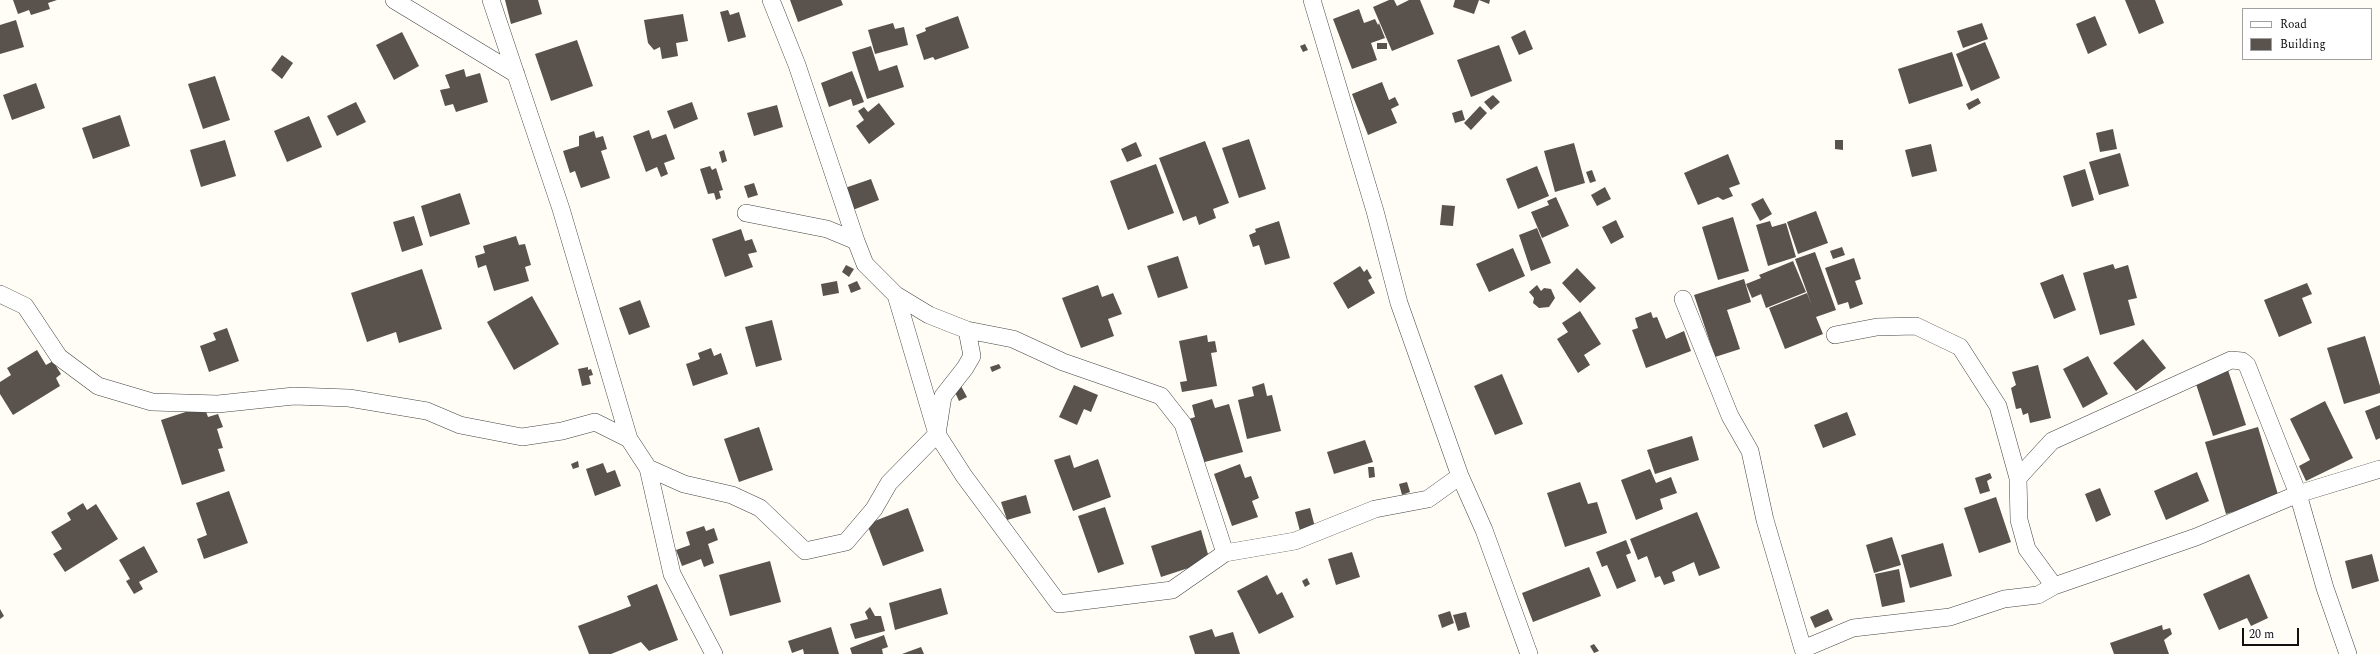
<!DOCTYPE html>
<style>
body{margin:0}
#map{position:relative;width:2380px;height:654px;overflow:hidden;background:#fffdf5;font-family:Spectral,serif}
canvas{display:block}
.legend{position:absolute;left:2242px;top:8px;width:130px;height:52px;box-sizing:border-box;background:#fff;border:1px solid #a0a0a0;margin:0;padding:5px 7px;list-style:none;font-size:12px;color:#111}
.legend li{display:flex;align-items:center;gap:8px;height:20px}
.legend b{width:20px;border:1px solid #a0a0a0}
.scale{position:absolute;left:2242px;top:628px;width:57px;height:18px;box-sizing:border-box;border:2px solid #111;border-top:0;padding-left:5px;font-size:12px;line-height:14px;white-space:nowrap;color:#111;-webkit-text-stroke:3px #fff;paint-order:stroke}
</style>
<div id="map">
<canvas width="2380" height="654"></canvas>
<ul class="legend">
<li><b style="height:5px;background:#fff"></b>Road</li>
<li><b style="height:11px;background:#5a524d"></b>Building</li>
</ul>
<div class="scale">20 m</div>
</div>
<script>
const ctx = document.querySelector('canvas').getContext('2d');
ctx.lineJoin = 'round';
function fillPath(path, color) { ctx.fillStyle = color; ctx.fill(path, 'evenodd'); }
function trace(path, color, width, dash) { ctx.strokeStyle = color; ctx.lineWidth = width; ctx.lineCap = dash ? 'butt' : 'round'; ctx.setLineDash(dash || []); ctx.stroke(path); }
const building = new Path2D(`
 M 13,0 L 57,0 L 48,3 L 50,9 L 31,15 L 29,10 L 18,14 Z
 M 505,0 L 538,0 L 542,14 L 511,24 Z
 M 790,0 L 841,0 L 843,5 L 798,22 Z
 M 1389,0 L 1394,0 L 1397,6 L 1409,0 L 1420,0 L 1434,34 L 1392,51 L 1373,7 Z
 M 1455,0 L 1490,0 L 1489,4 L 1479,0 L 1474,14 L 1453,7 Z
 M 2125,0 L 2155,0 L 2164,23 L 2139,34 Z
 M 1359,9 L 1364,23 L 1375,19 L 1378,25 L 1379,23 L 1385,38 L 1371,43 L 1377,60 L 1352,69 L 1333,19 Z
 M 728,10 L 730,15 L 739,12 L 746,37 L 728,42 L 720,12 Z
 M 683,14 L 688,41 L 676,43 L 678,56 L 662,59 L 660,47 L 654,50 L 648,43 L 644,20 Z
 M 958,16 L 969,48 L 935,60 L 933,57 L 924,60 L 916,35 L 926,31 L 925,28 Z
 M 2095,16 L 2107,45 L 2088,54 L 2076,24 Z
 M 16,20 L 24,47 L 0,54 L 0,25 Z
 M 893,23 L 895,29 L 904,27 L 908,45 L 875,54 L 868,30 Z
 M 1982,23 L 1988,39 L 1963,48 L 1957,31 Z
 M 1525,30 L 1533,49 L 1519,55 L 1511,37 Z
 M 402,32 L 419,66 L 394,80 L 376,45 Z
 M 577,40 L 593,86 L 551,101 L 535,54 Z
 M 1985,42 L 2000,78 L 1971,91 L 1956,54 Z
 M 1377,43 L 1387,43 L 1387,49 L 1377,49 Z
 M 1305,44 L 1308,50 L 1303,52 L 1300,46 Z
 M 1499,45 L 1512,81 L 1471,97 L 1457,60 Z
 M 871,46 L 879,71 L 897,65 L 904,87 L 867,99 L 852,52 Z
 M 1952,52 L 1963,86 L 1909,104 L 1898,69 Z
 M 282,55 L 293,63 L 282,79 L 271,70 Z
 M 464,69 L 466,77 L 480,73 L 488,102 L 456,112 L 453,104 L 445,106 L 440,90 L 450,88 L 445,75 Z
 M 852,71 L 864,102 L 853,106 L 851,99 L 829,107 L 821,83 Z
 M 215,76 L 230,120 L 203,129 L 188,84 Z
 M 1382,82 L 1389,100 L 1395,97 L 1399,105 L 1391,109 L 1397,123 L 1368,135 L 1352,94 Z
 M 36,83 L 45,108 L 12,120 L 3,95 Z
 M 1493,95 L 1500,102 L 1491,110 L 1484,102 Z
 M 1978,98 L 1981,103 L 1969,110 L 1966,104 Z
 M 356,102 L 366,122 L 337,136 L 327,116 Z
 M 692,102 L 698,119 L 674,129 L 667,111 Z
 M 879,103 L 895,124 L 869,144 L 856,126 L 864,120 L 858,111 L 864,107 L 868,112 Z
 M 777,105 L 783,127 L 754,136 L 747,113 Z
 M 1480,106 L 1487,113 L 1471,130 L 1464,123 Z
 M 1462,110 L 1465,120 L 1455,123 L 1452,113 Z
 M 120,115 L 130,146 L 93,159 L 82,128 Z
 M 309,116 L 322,147 L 287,162 L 274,131 Z
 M 2113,129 L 2117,149 L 2100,152 L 2096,133 Z
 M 649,130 L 652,139 L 666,134 L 675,159 L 664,163 L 668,174 L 661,177 L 657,167 L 646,172 L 633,136 Z
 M 594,131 L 596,138 L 603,136 L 607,149 L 601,151 L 610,178 L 581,188 L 575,171 L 570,173 L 563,151 L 579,146 L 579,136 Z
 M 1249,139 L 1266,189 L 1239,198 L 1222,148 Z
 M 225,140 L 236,176 L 201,187 L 190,150 Z
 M 1835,140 L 1843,140 L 1843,150 L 1835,149 Z
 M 1205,141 L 1229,203 L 1213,209 L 1216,218 L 1199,225 L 1196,216 L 1183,221 L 1159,158 Z
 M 1136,142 L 1142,156 L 1127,162 L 1121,149 Z
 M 1574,143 L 1585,183 L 1555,192 L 1544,151 Z
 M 1931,144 L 1937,171 L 1912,177 L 1905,150 Z
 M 724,150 L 727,161 L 722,163 L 719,152 Z
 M 2120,153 L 2129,186 L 2099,195 L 2089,162 Z
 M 1728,154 L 1740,184 L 1729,188 L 1733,196 L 1723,200 L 1718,197 L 1698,205 L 1684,173 Z
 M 1156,164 L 1174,213 L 1128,230 L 1110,181 Z
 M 710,166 L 712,170 L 716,168 L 723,190 L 719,191 L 721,198 L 716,200 L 714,193 L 708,194 L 700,169 Z
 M 1537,166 L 1549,196 L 1518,209 L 1506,179 Z
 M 2085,169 L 2094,200 L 2072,207 L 2063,176 Z
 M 1592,170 L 1596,181 L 1590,183 L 1586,172 Z
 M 871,179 L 879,200 L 850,211 L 842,189 Z
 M 754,183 L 758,195 L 748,198 L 744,186 Z
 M 1605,187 L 1611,199 L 1597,206 L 1591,195 Z
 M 460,193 L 470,224 L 430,237 L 421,206 Z
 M 1556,197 L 1569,226 L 1542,238 L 1531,212 L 1549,205 L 1547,201 Z
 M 1763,198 L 1772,214 L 1760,221 L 1751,204 Z
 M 1442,205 L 1455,206 L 1453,226 L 1440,225 Z
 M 1816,211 L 1828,243 L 1798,254 L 1787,222 Z
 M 414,216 L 423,245 L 402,252 L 393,222 Z
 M 1733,217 L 1749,271 L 1718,280 L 1702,227 Z
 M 1616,220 L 1624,237 L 1611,244 L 1602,227 Z
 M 1279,221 L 1290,258 L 1265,265 L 1259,245 L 1253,247 L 1249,235 L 1256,232 L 1255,229 Z
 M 1770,221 L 1772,227 L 1786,223 L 1796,257 L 1768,266 L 1756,225 Z
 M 1537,228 L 1551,263 L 1531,271 L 1519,235 Z
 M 741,229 L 745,241 L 752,239 L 757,252 L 748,254 L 753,267 L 725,277 L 712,239 Z
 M 516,236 L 519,245 L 525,244 L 531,265 L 525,267 L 529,281 L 494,291 L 486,265 L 478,268 L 475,256 L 485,253 L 483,246 Z
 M 1842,247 L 1845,255 L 1833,259 L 1830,251 Z
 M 1513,248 L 1525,276 L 1489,292 L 1476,264 Z
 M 1815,252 L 1836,310 L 1816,317 L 1823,334 L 1785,349 L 1769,308 L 1807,293 L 1812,306 L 1795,259 Z
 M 1178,256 L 1188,288 L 1158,298 L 1147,266 Z
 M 1854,258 L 1861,279 L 1855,281 L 1863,304 L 1850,309 L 1848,302 L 1838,305 L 1825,268 Z
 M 1793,261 L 1806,292 L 1766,308 L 1761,294 L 1752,298 L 1746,284 L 1761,278 L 1759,275 Z
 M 2113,264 L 2115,269 L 2128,265 L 2137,298 L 2128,300 L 2135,325 L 2100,335 L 2083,273 Z
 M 846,265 L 854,269 L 849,277 L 842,272 Z
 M 1360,266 L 1364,272 L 1367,269 L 1372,278 L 1368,280 L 1375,293 L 1348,309 L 1333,283 Z
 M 1577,268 L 1596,288 L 1580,303 L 1562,283 Z
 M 422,269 L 442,329 L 399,343 L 396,332 L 367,342 L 351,293 Z
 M 2063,274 L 2076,310 L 2054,319 L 2040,283 Z
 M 1744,279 L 1751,302 L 1727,310 L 1740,349 L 1715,357 L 1694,295 Z
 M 837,281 L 839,293 L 823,296 L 821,284 Z
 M 857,281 L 861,289 L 851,293 L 848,285 Z
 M 2307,283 L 2312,294 L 2302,298 L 2312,323 L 2279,337 L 2264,300 Z
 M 1098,285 L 1102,297 L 1113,293 L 1122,314 L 1108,319 L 1114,336 L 1081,348 L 1062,298 Z
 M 1537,285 L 1541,291 L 1544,288 L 1551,289 L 1555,298 L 1549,307 L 1539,308 L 1533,303 L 1534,298 L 1529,292 Z
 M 532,296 L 559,344 L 514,370 L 487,322 Z
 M 640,300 L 650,327 L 629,335 L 619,308 Z
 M 1580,311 L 1601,344 L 1584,355 L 1590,365 L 1578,373 L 1557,339 L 1568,332 L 1562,323 Z
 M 1651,312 L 1653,318 L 1657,317 L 1666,339 L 1684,331 L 1691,351 L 1646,368 L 1632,330 L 1638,328 L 1635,318 Z
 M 772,320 L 782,360 L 756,367 L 745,327 Z
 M 227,328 L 239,361 L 209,372 L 200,346 L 216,340 L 213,333 Z
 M 1207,335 L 1208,342 L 1215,341 L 1217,352 L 1211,353 L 1217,386 L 1182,392 L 1180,382 L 1187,381 L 1179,341 Z
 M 2365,336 L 2380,386 L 2380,393 L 2344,404 L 2327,348 Z
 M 2143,339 L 2166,368 L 2136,391 L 2113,363 Z
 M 711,348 L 714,356 L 721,353 L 728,374 L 693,386 L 686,364 L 700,359 L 698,353 Z
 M 37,350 L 46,365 L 53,361 L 61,374 L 56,378 L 60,386 L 13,415 L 0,394 L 0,382 L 11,375 L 7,368 Z
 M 2088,356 L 2108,394 L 2083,408 L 2063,369 Z
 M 999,364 L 1001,368 L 992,372 L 990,367 Z
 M 2038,365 L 2051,418 L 2030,423 L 2028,413 L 2023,415 L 2021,408 L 2016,409 L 2011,388 L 2016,385 L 2012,372 Z
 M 588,367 L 588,370 L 591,369 L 593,375 L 589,376 L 591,384 L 582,386 L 578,369 Z
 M 2228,370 L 2246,425 L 2213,436 L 2195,381 Z
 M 1502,374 L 1523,424 L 1495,435 L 1474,386 Z
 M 1264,383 L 1267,396 L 1272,395 L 1281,431 L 1247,439 L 1238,400 L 1254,396 L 1252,387 Z
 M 1074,385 L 1098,395 L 1091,412 L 1084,409 L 1077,425 L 1059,417 Z
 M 961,386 L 967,397 L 959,401 L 954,390 Z
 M 1212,399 L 1215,408 L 1229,404 L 1243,452 L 1201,463 L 1189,419 L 1195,417 L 1192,405 Z
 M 2325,401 L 2353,458 L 2306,481 L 2299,466 L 2310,460 L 2290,419 Z
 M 2380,405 L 2380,438 L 2376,440 L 2365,411 Z
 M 204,406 L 208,417 L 218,414 L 223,427 L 217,429 L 223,448 L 218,449 L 225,471 L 182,485 L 161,420 Z
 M 1847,412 L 1856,435 L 1823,448 L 1814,425 Z
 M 759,427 L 773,470 L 739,482 L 724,439 Z
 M 2258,427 L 2279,498 L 2226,514 L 2205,442 Z
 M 1692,436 L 1699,460 L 1655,474 L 1647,450 Z
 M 1365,440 L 1373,462 L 1334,474 L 1327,452 Z
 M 1070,455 L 1074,468 L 1098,459 L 1111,497 L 1073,511 L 1054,460 Z
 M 578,461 L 579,467 L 573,469 L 571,464 Z
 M 603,463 L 607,473 L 615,470 L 621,486 L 595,496 L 586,469 Z
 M 1240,464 L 1245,478 L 1251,476 L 1259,498 L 1252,501 L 1258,517 L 1232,526 L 1214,474 Z
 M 1368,467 L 1374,467 L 1375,477 L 1369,478 Z
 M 1650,469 L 1656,483 L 1671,477 L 1677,493 L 1660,499 L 1663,509 L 1636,520 L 1621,480 Z
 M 2197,472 L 2209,501 L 2166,520 L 2154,491 Z
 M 1990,473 L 1992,478 L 1987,481 L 1990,491 L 1980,494 L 1975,478 Z
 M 1407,482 L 1410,492 L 1402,495 L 1399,484 Z
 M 1580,482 L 1588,504 L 1597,502 L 1607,533 L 1565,547 L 1547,493 Z
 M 2100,488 L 2111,515 L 2096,522 L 2085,494 Z
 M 229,491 L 248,543 L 204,559 L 197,539 L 207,535 L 196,503 Z
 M 1026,495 L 1031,513 L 1007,520 L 1001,502 Z
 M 1996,497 L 2011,542 L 1979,553 L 1964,508 Z
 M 83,503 L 87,510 L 96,504 L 118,539 L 65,572 L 53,554 L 62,549 L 51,532 L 71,520 L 67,513 Z
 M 1105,507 L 1124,564 L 1098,573 L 1078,516 Z
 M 908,508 L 924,551 L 883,566 L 867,524 Z
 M 1310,508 L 1315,527 L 1300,531 L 1295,512 Z
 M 1697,512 L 1720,568 L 1699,576 L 1694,562 L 1672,572 L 1675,581 L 1664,585 L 1660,576 L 1655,578 L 1647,556 L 1638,560 L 1630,539 Z
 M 704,526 L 706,531 L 714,528 L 718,540 L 708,544 L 714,563 L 704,567 L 701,559 L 682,566 L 676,550 L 690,545 L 686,532 Z
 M 1201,530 L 1210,561 L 1161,577 L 1151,546 Z
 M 1892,537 L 1901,565 L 1874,573 L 1866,545 Z
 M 1626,540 L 1631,553 L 1626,555 L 1636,581 L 1617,589 L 1607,565 L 1602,567 L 1596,552 Z
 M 1943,543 L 1952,576 L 1910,588 L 1901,555 Z
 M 144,546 L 158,572 L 139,582 L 143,589 L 134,594 L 126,581 L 130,579 L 119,560 Z
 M 1352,552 L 1360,577 L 1336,585 L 1328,559 Z
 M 2372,554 L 2379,581 L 2352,589 L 2345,561 Z
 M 770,561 L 781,602 L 730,616 L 719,575 Z
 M 1589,567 L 1601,596 L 1533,622 L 1522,593 Z
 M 1899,569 L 1905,602 L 1882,607 L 1875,574 Z
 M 2249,574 L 2268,618 L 2251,626 L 2247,618 L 2219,630 L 2203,594 Z
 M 1267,575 L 1277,595 L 1282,592 L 1294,617 L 1259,634 L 1237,591 Z
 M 1307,578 L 1310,584 L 1305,587 L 1302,581 Z
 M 657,584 L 678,640 L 649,651 L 641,642 L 611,654 L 589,654 L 578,626 L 631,606 L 627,596 Z
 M 941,588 L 948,614 L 895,630 L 889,603 Z
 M 870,607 L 875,616 L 881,616 L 885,631 L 855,639 L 850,624 L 868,619 L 865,612 Z
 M 0,609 L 4,616 L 0,619 Z
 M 1828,609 L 1833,620 L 1815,628 L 1810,617 Z
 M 1450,611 L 1454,623 L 1442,628 L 1438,615 Z
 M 1466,612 L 1470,627 L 1458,631 L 1453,615 Z
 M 2162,625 L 2163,630 L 2170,628 L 2172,634 L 2164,640 L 2169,654 L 2114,654 L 2110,643 Z
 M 831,627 L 839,654 L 804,654 L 803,649 L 792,653 L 788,641 Z
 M 1212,629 L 1215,637 L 1233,632 L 1240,654 L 1195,654 L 1189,636 Z
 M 884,635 L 888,647 L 882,649 L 883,654 L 852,654 L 850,648 Z
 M 1594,644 L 1599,651 L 1594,653 L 1590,646 Z
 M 921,647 L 924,654 L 902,654 Z`);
const minor = new Path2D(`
 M 394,0 L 516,74
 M 491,0 L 561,209 L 629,439
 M 771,0 L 797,65 L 856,241
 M 1312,0 L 1375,211 L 1399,303 L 1460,476
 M 746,213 L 827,229 L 856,241 L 865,264 L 896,295 L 929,315 L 967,330 L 1013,339 L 1063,362 L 1161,396 L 1183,424 L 1225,553
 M 0,294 L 25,306 L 59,357 L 98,386 L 152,402 L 218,404 L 294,396 L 349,398 L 427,411 L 460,425 L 522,437 L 562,431 L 595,422 L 629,439 L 648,468 L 684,484 L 732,495 L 760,508 L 805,551 L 846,542 L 874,509 L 889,483 L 937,434 L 943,396 L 965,368 L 972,356 L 967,330
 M 896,295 L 937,434 L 964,476 L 1059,604 L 1172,590 L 1225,553 L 1295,541 L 1375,509 L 1428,499 L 1460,476 L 1484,530 L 1529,654
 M 1683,299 L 1730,416 L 1750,451 L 1765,520 L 1803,649 L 1853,628 L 1950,617 L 2004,599 L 2038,595 L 2054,586 L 2027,549 L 2019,520 L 2018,478 L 1998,406 L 1960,347 L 1916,326 L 1877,327 L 1835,335
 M 648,468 L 672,574 L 714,654
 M 2018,478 L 2052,441 L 2231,360 L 2242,361 L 2247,365 L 2298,494 L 2325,588 L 2348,654
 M 2054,586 L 2196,537 L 2298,494 L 2380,469`);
fillPath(building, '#5a524d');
trace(minor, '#444', 18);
trace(minor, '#fff', 17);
</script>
